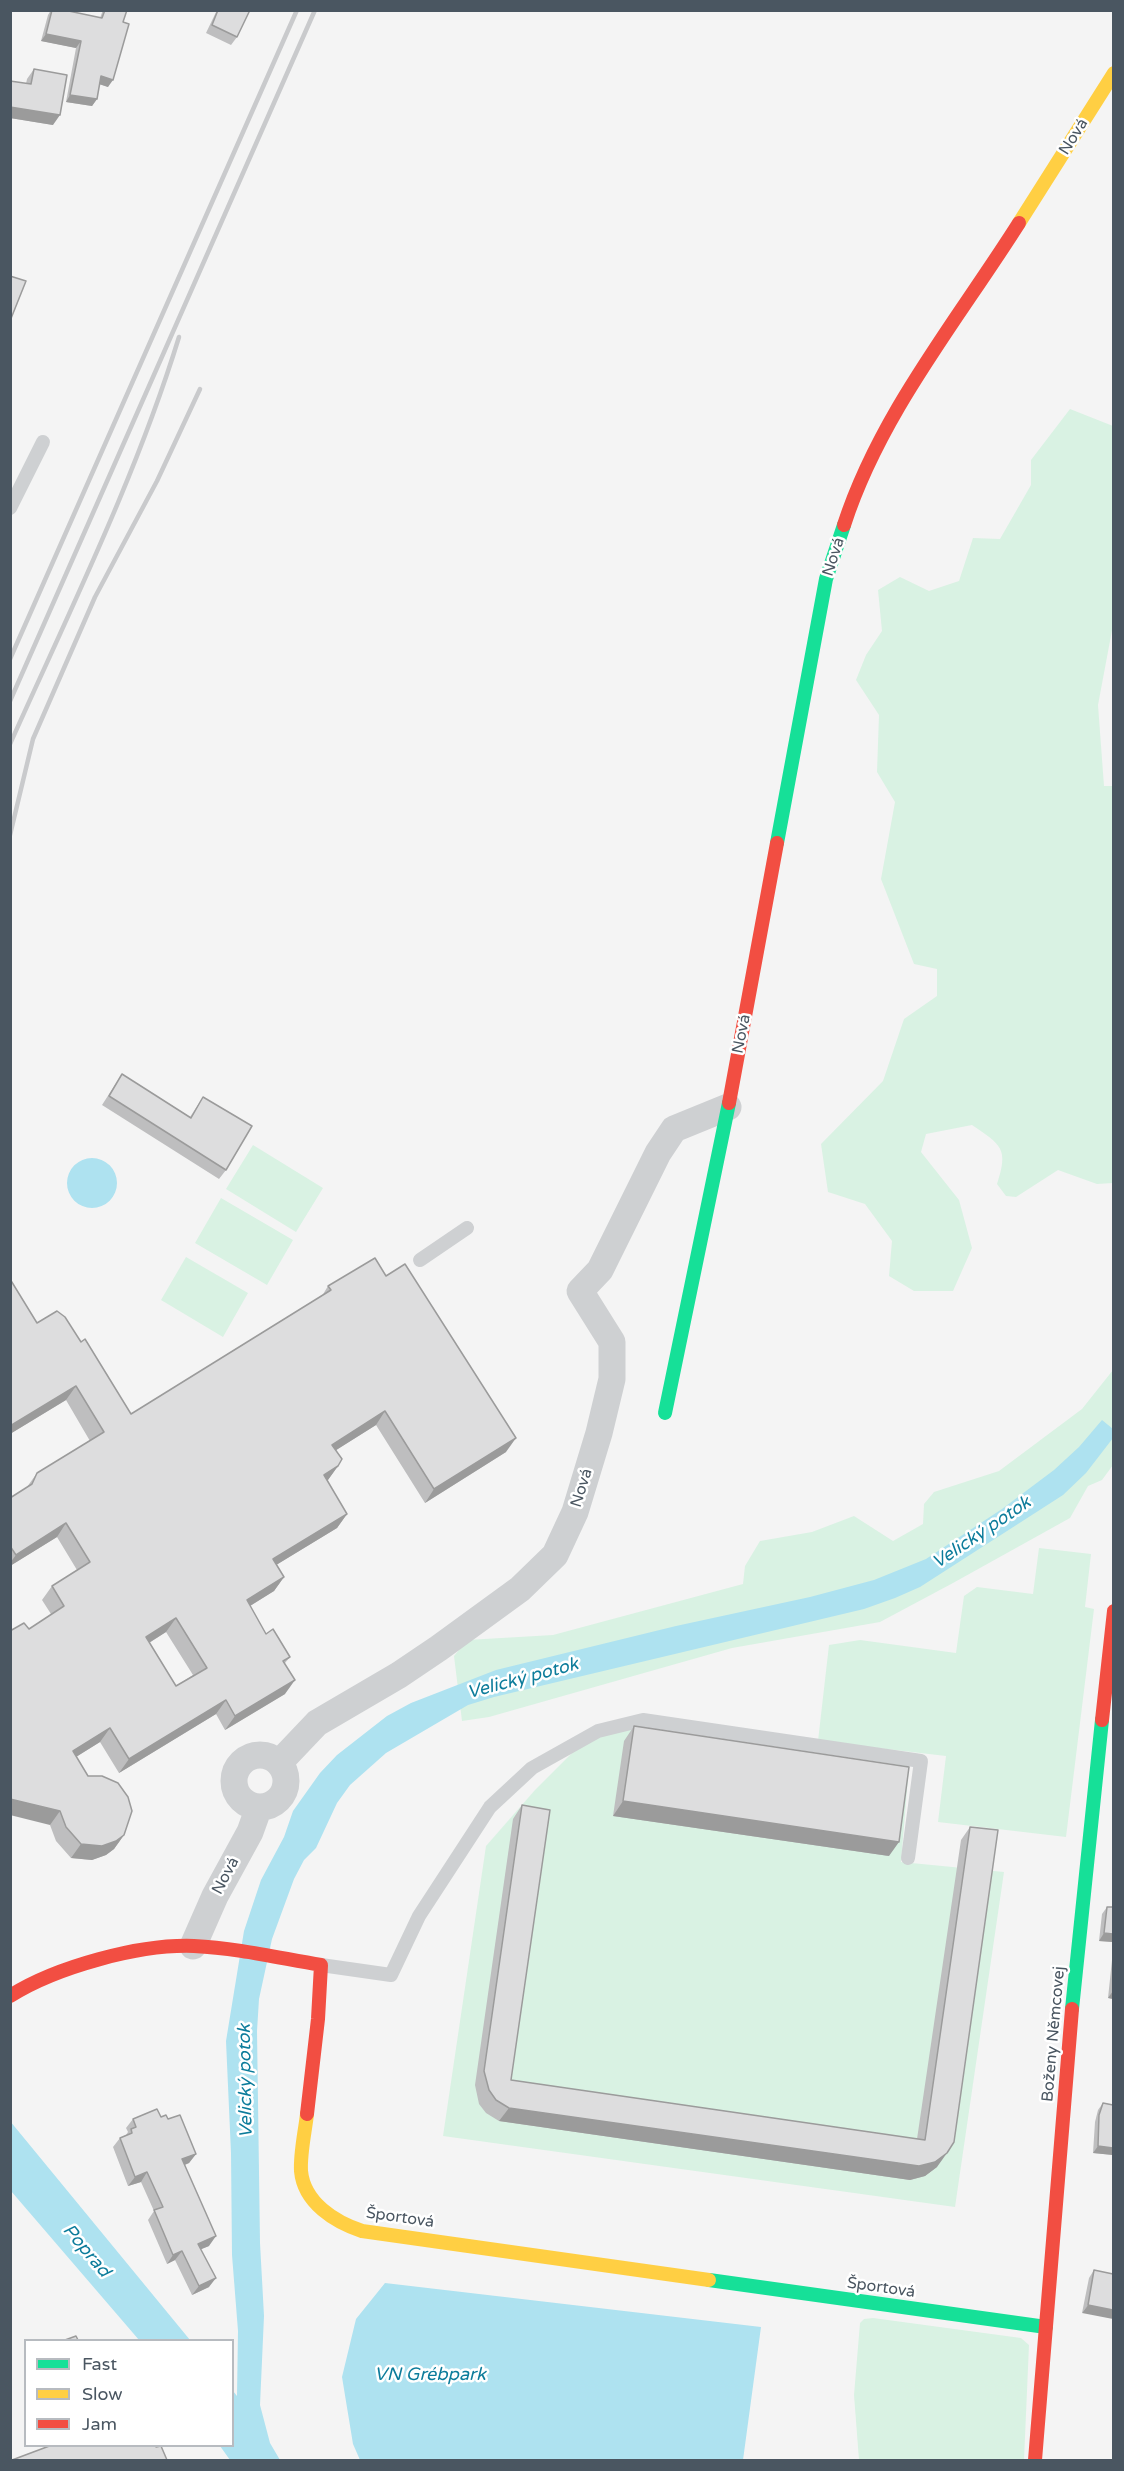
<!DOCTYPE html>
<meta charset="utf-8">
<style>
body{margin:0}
#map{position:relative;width:1124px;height:2471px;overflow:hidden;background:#f4f4f4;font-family:"Varela Round",sans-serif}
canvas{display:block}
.frame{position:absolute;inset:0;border:12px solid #4a5661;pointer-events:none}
.legend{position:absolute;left:24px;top:2339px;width:210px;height:108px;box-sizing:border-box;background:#fff;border:2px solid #b7bbc0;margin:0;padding:8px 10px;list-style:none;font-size:18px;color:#4a5661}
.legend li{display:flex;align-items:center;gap:12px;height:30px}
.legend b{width:30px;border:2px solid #b7bbc0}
</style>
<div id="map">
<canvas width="1124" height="2471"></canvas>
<div class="frame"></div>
<ul class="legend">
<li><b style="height:8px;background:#16e098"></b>Fast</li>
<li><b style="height:8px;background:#ffcf43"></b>Slow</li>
<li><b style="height:8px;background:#f24e42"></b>Jam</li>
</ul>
</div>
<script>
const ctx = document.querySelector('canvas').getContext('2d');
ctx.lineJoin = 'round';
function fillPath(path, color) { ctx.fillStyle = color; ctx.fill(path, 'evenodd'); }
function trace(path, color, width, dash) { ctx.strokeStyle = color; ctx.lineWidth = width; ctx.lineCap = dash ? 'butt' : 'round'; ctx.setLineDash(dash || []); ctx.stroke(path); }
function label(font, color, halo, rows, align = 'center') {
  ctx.font = font + ' "Varela Round",sans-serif'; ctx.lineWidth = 5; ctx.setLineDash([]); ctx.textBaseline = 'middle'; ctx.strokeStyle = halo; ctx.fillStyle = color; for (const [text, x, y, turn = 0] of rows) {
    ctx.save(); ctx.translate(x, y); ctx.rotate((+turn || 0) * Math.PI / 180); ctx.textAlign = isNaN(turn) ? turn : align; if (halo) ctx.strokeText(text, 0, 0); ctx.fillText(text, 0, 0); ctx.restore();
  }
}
const green = new Path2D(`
 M 1070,409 L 1113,426 L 1113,625 L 1098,705 L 1104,786 L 1114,786 L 1113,1183 L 1097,1184 L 1058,1170 L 1016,1197 L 1006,1196 L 997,1184 C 1009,1148 1001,1145 972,1125 L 926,1134 L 921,1152 L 959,1200 L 972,1248 L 953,1291 L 914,1291 L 889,1276 L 892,1241 L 865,1204 L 828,1192 L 821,1144 L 883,1081 L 904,1019 L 937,996 L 937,969 L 914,964 L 881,879 L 895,802 L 877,772 L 879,715 L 856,680 L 866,655 L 882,631 L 878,590 L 900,577 L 929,591 L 959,581 L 973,538 L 1000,539 L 1031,485 L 1031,460 Z
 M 253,1145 L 323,1188 L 296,1232 L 226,1189 Z
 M 221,1198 L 293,1240 L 267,1285 L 195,1243 Z
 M 186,1257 L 248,1293 L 223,1337 L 161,1300 Z
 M 1113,1370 L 1113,1465 L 1102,1480 L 1088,1486 L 1070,1518 L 953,1583 L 880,1622 L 732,1648 L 489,1717 L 462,1721 L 454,1656 L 467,1640 L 553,1635 L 743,1584 L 745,1566 L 760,1541 L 812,1532 L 854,1516 L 893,1541 L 923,1524 L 924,1504 L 934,1492 L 999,1471 L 1082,1409 Z
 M 1039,1548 L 1091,1554 L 1085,1607 L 1094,1609 L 1066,1837 L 938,1822 L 946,1756 L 818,1741 L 829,1645 L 860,1640 L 956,1653 L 964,1596 L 977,1587 L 1033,1594 Z
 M 617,1728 L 909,1766 L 901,1862 L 1004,1872 L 955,2207 L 443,2136 L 486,1846 L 535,1790 L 577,1748 Z
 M 873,2318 L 1021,2338 L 1029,2345 L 1024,2460 L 859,2460 L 854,2395 L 860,2323 L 864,2319 Z`);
const water = new Path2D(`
 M67 1183a25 25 0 1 1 50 0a25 25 0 1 1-50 0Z
 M 1102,1420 L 1113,1429 L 1113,1438 L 1086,1473 L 1063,1495 L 920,1587 L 895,1598 L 864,1609 L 494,1697 L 468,1705 L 386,1753 L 350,1785 L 337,1803 L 316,1848 L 304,1860 L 294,1879 L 272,1939 L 259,1999 L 257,2031 L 260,2243 L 264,2316 L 260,2405 L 270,2443 L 280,2460 L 230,2460 L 220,2446 L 232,2446 L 233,2391 L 237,2396 L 238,2331 L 232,2255 L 231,2153 L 226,2041 L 244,1931 L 261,1880 L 284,1837 L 293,1811 L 320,1773 L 337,1755 L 387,1716 L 411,1703 L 496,1670 L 676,1626 L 810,1597 L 874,1580 L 926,1559 L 1002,1509 L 1054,1470 L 1079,1447 Z
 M 10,2121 L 190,2340 L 139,2340 L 11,2191 Z
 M 385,2283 L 761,2327 L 743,2460 L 360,2460 L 353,2444 L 342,2377 L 356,2319 Z`);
const lane = new Path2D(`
 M 10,508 L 43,442
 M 420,1260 L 467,1228
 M 321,1965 L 391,1975 L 419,1916 L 490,1807 L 532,1768 L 598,1731 L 643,1720 L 921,1761 L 908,1858`);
const street = new Path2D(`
 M234 1781a26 26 0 1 1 52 0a26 26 0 1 1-52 0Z
 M 279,1763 L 317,1723 L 399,1675 L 439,1648 L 520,1589 L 555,1555 L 575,1512 L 599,1433 L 612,1379 L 612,1342 L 580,1291 L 600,1270 L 658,1153 L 674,1129 L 728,1107
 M 193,1946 L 215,1896 L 250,1832 L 259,1807`);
const fast = new Path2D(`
 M 777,843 L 826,579 L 844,525
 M 665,1413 L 729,1103
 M 1072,2009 L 1102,1720
 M 709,2280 L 1046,2327`);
const slow = new Path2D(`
 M 1019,223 L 1114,73
 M 307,2114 C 305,2132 300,2153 301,2171 C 304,2203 335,2222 362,2231 L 709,2280`);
const jam = new Path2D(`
 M 844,525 C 880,414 957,321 1019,223
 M 729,1103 L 777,843
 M 1102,1720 L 1114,1611
 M 10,1996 C 56,1967 139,1944 194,1946 C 237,1948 279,1958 321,1965 L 318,2019 L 307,2114
 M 1035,2460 L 1072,2009`);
const rail = new Path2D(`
 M 10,659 L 297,10
 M 10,701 L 315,10
 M 10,744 C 70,610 136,477 179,337
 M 10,835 L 33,739 L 95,597 L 157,481 L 200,389`);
const wall = new Path2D(`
 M 51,10 L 64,10 L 100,18 L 103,10 L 127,10 L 123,22 L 108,87 L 99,84 L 97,99 L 92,106 L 66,102 L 76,48 L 41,41 L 48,15 Z
 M 217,10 L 250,10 L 237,37 L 231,45 L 206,33 Z
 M 34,69 L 53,125 L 10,118 L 10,81 L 26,84 L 27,79 Z
 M 122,1074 L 190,1117 L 203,1097 L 226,1170 L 219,1179 L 102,1105 Z
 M 386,1276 L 506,1452 L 425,1503 L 376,1425 L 336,1450 L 338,1466 L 327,1481 L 347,1514 L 337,1528 L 276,1565 L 284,1577 L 274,1591 L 250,1606 L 266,1634 L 290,1657 L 285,1663 L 285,1694 L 225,1730 L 216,1714 L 119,1773 L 100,1742 L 76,1757 L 124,1835 L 114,1849 L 106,1855 L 92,1860 L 71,1858 L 56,1841 L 50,1825 L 29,1629 L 51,1614 L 42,1600 L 52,1586 L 77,1570 L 57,1537 L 10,1566 L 10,1498 L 27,1487 L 37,1473 L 90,1441 L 66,1400 L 10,1434 L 10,1279 L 37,1323 L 131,1414 L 322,1296 L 328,1286 ZM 166,1632 L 193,1675 L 176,1686 L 149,1643 Z
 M 634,1726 L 889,1856 L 613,1816 L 624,1741 Z
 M 522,1805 L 511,2080 L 917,2139 L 961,1840 L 970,1827 L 937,2167 L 925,2176 L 910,2180 L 499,2121 L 486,2113 L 479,2104 L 475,2085 L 513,1819 Z
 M 1107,1907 L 1113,1907 L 1113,1942 L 1099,1941 L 1102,1914 Z
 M 1113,1958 L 1113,1999 L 1108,1998 L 1112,1960 Z
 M 1103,2103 L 1113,2105 L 1113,2155 L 1093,2153 L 1095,2122 L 1098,2110 Z
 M 161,2117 L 168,2119 L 196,2154 L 189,2163 L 185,2165 L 209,2246 L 201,2249 L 209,2287 L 192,2295 L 175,2260 L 167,2264 L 148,2220 L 154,2211 L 141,2182 L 128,2186 L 113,2147 L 120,2138 L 126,2135 L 128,2132 L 126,2128 L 133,2119 Z
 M 1094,2270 L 1113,2274 L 1082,2313 L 1089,2278 Z`);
const shadedWall = new Path2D(`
 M 46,34 L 81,41 L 76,48 L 41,41 Z
 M 101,76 L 113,80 L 108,87 L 96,83 Z
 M 70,95 L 97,99 L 92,106 L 66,102 Z
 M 10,107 L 60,115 L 53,125 L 10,118 Z
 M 76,1386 L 66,1400 L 10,1434 L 10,1426 Z
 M 385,1411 L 376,1425 L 322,1459 L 332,1445 Z
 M 516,1438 L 506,1452 L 425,1503 L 434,1489 Z
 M 338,1466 L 328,1480 L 314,1489 L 324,1475 Z
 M 347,1514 L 337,1528 L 263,1573 L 273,1559 Z
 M 66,1523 L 57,1537 L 10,1566 L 10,1563 L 16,1555 Z
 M 284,1577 L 274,1591 L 237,1614 L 247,1600 Z
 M 176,1618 L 166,1632 L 136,1651 L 146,1637 Z
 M 295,1680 L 285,1694 L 225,1730 L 235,1716 Z
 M 226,1700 L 216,1714 L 119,1773 L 129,1759 Z
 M 110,1728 L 100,1742 L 63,1765 L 73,1751 Z
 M 10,1799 L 60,1811 L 50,1825 L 10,1815 Z
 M 623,1801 L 899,1842 L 889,1856 L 613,1816 Z
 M 124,1835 L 114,1849 L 106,1855 L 92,1860 L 71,1858 L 81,1844 Z
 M 1104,1933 L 1113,1934 L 1113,1942 L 1099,1941 Z
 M 1113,1991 L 1113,1999 L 1108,1998 Z
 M 509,2108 L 947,2153 L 937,2167 L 925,2176 L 910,2180 L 499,2121 Z
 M 1098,2146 L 1113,2148 L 1113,2155 L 1093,2153 Z
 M 196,2154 L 189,2163 L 176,2168 L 182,2159 Z
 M 147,2172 L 141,2182 L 128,2186 L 135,2177 Z
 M 216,2236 L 209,2246 L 192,2253 L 198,2244 Z
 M 182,2251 L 175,2260 L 167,2264 L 173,2255 Z
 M 216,2278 L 209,2287 L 192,2295 L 199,2286 Z
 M 1088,2305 L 1113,2310 L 1113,2319 L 1082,2313 Z`);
const building = new Path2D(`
 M 52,10 L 64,10 L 102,18 L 105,10 L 127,10 L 123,22 L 129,24 L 113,80 L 101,76 L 97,99 L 70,95 L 81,41 L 46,34 Z
 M 218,10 L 250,10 L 237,37 L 212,25 Z
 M 34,69 L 67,75 L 60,115 L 10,107 L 10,81 L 31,84 Z
 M 10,276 L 26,281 L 10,321 Z
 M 122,1074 L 191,1118 L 203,1097 L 252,1126 L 226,1170 L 109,1096 Z
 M 375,1258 L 386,1276 L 405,1264 L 516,1438 L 434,1489 L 385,1411 L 332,1445 L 342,1459 L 338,1466 L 324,1475 L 347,1514 L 273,1559 L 284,1577 L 247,1600 L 266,1634 L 273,1629 L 290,1657 L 283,1661 L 295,1680 L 235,1716 L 226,1700 L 129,1759 L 110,1728 L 73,1751 L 88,1776 L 102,1776 L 118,1783 L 128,1797 L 132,1811 L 124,1835 L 116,1841 L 102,1846 L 81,1844 L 66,1827 L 60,1811 L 10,1799 L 10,1631 L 24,1623 L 29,1629 L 64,1606 L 52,1586 L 90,1562 L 66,1523 L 16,1555 L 10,1546 L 10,1498 L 32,1484 L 37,1473 L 104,1432 L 76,1386 L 10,1426 L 10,1279 L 37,1323 L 57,1311 L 65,1317 L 81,1342 L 85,1339 L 131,1414 L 331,1290 L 328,1286 ZM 176,1618 L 207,1668 L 176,1686 L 146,1637 Z
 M 634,1726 L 909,1767 L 899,1842 L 623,1801 Z
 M 522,1805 L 550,1810 L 511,2080 L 925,2140 L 970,1827 L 998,1830 L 954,2142 L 947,2153 L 935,2162 L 919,2166 L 509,2108 L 496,2100 L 489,2090 L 484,2071 Z
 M 1107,1907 L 1113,1907 L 1113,1934 L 1104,1933 Z
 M 1103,2103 L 1113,2105 L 1113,2148 L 1098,2146 L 1099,2115 Z
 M 157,2109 L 161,2117 L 166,2115 L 168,2119 L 180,2115 L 196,2154 L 182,2159 L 216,2236 L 198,2244 L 216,2278 L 199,2286 L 182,2251 L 173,2255 L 154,2210 L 163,2207 L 147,2172 L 135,2177 L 120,2138 L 132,2133 L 131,2129 L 136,2127 L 133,2119 Z
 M 1094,2270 L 1113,2274 L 1113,2310 L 1088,2305 Z
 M 76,2336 L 78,2340 L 65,2340 Z
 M 52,2445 L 155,2445 L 156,2447 L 161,2446 L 167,2460 L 12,2460 Z`);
const streetNames = [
 ["Nová",1074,137,-58],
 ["Nová",834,557,-72],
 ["Nová",742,1034,-79],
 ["Nová",582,1488,-73],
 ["Nová",226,1876,-62],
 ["Boženy Němcovej",1054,2034,-85],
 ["Športová",400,2218,8],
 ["Športová",881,2288,8]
];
const waterNames = [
 ["Velický potok",982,1533,-34],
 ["Velický potok",523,1679,-15],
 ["Velický potok",246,2081,-91],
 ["Poprad",86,2251,50],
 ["VN Grébpark",430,2375]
];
fillPath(green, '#d9f2e3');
fillPath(water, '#aee2f0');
trace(lane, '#ced0d2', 14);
trace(street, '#ced0d2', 27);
trace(fast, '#16e098', 14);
trace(slow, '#ffcf43', 14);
trace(jam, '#f24e42', 14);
trace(rail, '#c9cacc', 4.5);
fillPath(wall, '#bebebf');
fillPath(shadedWall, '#9b9b9b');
fillPath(building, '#ddddde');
trace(building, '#9b9b9b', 1.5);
label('16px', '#4a5661', '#fff', streetNames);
label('italic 18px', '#0c7c9b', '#fff', waterNames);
</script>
